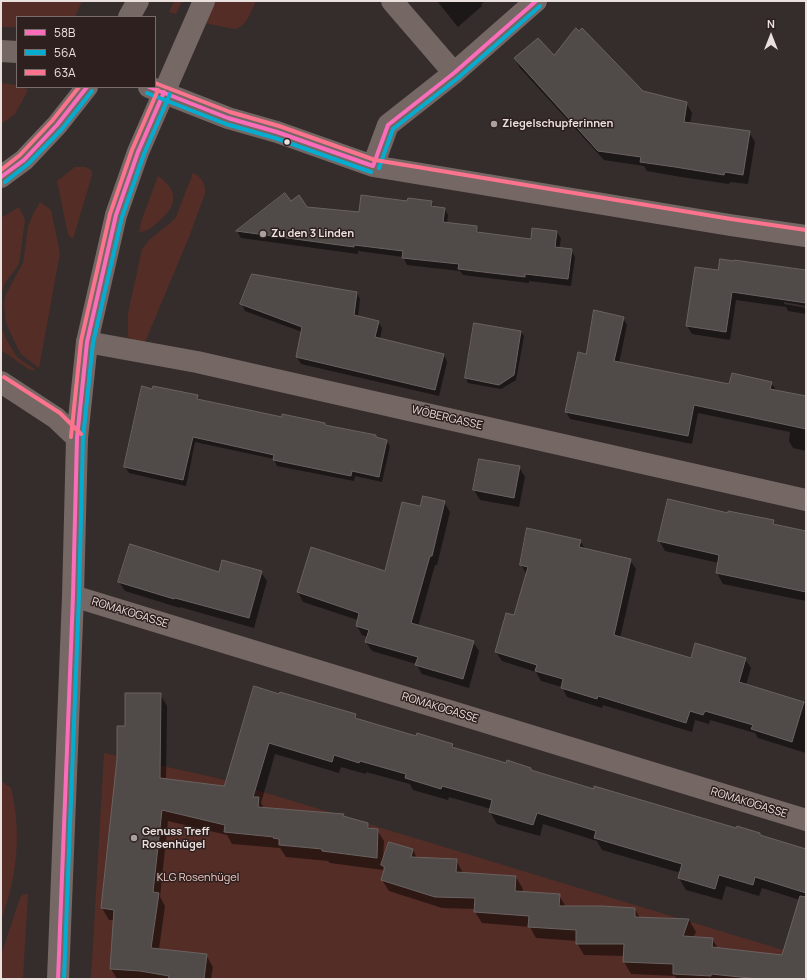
<!DOCTYPE html>
<meta charset="utf-8">
<style>
body{margin:0}
#map{position:relative;width:807px;height:980px;overflow:hidden;background:#342d2b;font-family:Manrope,sans-serif}
canvas{display:block}
.frame{position:absolute;inset:0;border:2px solid #eae0de;pointer-events:none}
.legend{position:absolute;left:16px;top:16px;width:140px;height:72px;box-sizing:border-box;background:#2e201e;border:1px solid #796d6b;margin:0;padding:5px 7px;list-style:none;font-size:12px;color:#eae0de}
.legend li{display:flex;align-items:center;gap:8px;height:20px}
.legend b{width:20px;border:1px solid #796d6b}
.north{position:absolute;left:751px;top:16px;width:40px;height:40px;-webkit-text-stroke:3px #2e201e;paint-order:stroke;rotate:0deg;font-size:11px;font-weight:700;line-height:16px;text-align:center;color:#eae0de}
.north::after{content:'';display:block;margin:auto;width:14px;height:18px;background:#eae0de;clip-path:polygon(50% 0,100% 100%,50% 72%,0 100%)}
</style>
<div id="map">
<canvas width="807" height="980"></canvas>
<div class="frame"></div>
<ul class="legend">
<li><b style="height:5px;background:#fb6dba"></b>58B</li>
<li><b style="height:5px;background:#06acd0"></b>56A</li>
<li><b style="height:5px;background:#fc738d"></b>63A</li>
</ul>
<div class="north">N</div>
</div>
<script>
const ctx = document.querySelector('canvas').getContext('2d');
ctx.lineJoin = 'round';
function fillPath(path, color) { ctx.fillStyle = color; ctx.fill(path, 'evenodd'); }
function trace(path, color, width, dash) { ctx.strokeStyle = color; ctx.lineWidth = width; ctx.lineCap = dash ? 'butt' : 'round'; ctx.setLineDash(dash || []); ctx.stroke(path); }
function label(font, color, halo, rows, align = 'center') {
  ctx.font = font + ' Manrope,sans-serif'; ctx.lineWidth = 3; ctx.setLineDash([]); ctx.textBaseline = 'middle'; ctx.strokeStyle = halo; ctx.fillStyle = color; for (const [text, x, y, turn = 0] of rows) {
    ctx.save(); ctx.translate(x, y); ctx.rotate((+turn || 0) * Math.PI / 180); ctx.textAlign = isNaN(turn) ? turn : align; if (halo) ctx.strokeText(text, 0, 0); ctx.fillText(text, 0, 0); ctx.restore();
  }
}
const green = new Path2D(`
 M 1,1 L 82,1 L 75,17 L 17,17 L 17,27 L 1,27 Z
 M 174,1 L 182,1 L 176,14 L 169,12 Z
 M 215,1 L 256,1 C 251,11 247,27 234,29 L 205,23 Z
 M 1,83 L 17,85 L 17,87 L 22,87 L 28,90 L 15,114 L 1,124 Z
 M 75,167 L 86,167 L 92,171 L 92,175 L 73,239 L 68,235 L 57,181 Z
 M 193,173 C 202,177 206,184 205,194 L 189,237 L 145,342 L 135,340 L 128,337 L 128,313 L 142,249 L 149,240 L 169,224 L 176,217 Z
 M 158,176 C 180,191 177,207 158,222 C 152,227 147,232 139,232 L 142,219 Z
 M 40,202 L 51,210 L 60,253 L 39,368 L 21,354 L 18,349 L 6,323 L 4,305 L 5,296 L 23,263 L 28,227 L 33,214 Z
 M 19,207 L 25,220 L 20,257 L 18,266 L 5,283 L 1,294 L 1,218 Z
 M 1,326 L 6,339 L 17,357 L 36,370 L 30,370 L 1,350 Z
 M 104,753 L 217,778 L 806,957 L 806,979 L 91,979 Z
 M 1,781 L 11,788 C 22,833 17,878 1,920 Z
 M 25,894 L 28,894 L 23,979 L 1,979 L 1,955 L 18,904 L 21,896 Z`);
const shadow = new Path2D(`
 M 437,1 L 486,1 L 481,4 L 482,6 L 458,27 Z
 M 554,56 L 643,92 L 686,103 L 692,113 L 690,124 L 749,132 L 755,142 L 748,184 L 730,182 L 729,184 L 681,177 L 647,171 L 644,166 L 604,160 L 520,68 L 515,58 Z
 M 284,194 L 291,202 L 307,208 L 360,213 L 408,202 L 431,202 L 434,207 L 444,208 L 448,215 L 447,223 L 477,227 L 480,234 L 532,240 L 557,232 L 561,239 L 559,249 L 571,250 L 575,257 L 571,286 L 529,281 L 529,283 L 463,275 L 460,271 L 407,265 L 403,257 L 358,251 L 358,254 L 241,238 L 237,231 Z
 M 789,267 L 806,270 L 806,306 L 784,302 L 784,304 L 806,308 L 806,314 L 788,311 L 786,307 L 736,300 L 730,340 L 692,334 L 687,326 L 695,268 L 719,271 L 789,269 Z
 M 357,293 L 360,299 L 358,317 L 378,321 L 382,328 L 380,339 L 444,355 L 447,362 L 439,396 L 301,364 L 297,357 L 302,332 L 245,311 L 242,304 Z
 M 623,318 L 627,325 L 619,363 L 730,385 L 771,383 L 776,390 L 806,397 L 806,451 L 793,448 L 789,441 L 790,432 L 698,413 L 692,444 L 570,419 L 566,411 L 586,355 Z
 M 521,332 L 524,336 L 516,380 L 501,389 L 468,383 L 466,378 Z
 M 153,390 L 197,396 L 200,400 L 282,418 L 325,424 L 326,426 L 386,441 L 390,446 L 382,482 L 355,476 L 354,481 L 277,466 L 274,459 L 195,442 L 186,486 L 129,473 L 125,467 Z
 M 519,467 L 525,477 L 519,507 L 480,500 L 474,490 Z
 M 444,502 L 450,512 L 437,565 L 435,565 L 418,626 L 473,642 L 479,651 L 469,688 L 422,674 L 416,664 L 372,651 L 366,642 L 368,637 L 362,635 L 357,626 L 358,620 L 303,602 L 298,592 L 312,548 L 386,573 L 421,507 Z
 M 729,514 L 773,521 L 776,526 L 806,532 L 806,601 L 723,584 L 717,573 L 719,563 L 665,551 L 659,540 Z
 M 580,541 L 586,550 L 630,560 L 636,569 L 620,638 L 691,660 L 745,659 L 751,668 L 746,685 L 806,704 L 806,753 L 758,738 L 755,733 L 710,720 L 709,724 L 695,720 L 692,732 L 603,705 L 602,708 L 567,697 L 562,687 L 541,681 L 536,672 L 502,661 L 496,652 L 514,616 L 526,574 L 521,564 Z
 M 261,572 L 267,581 L 254,628 L 180,607 L 180,608 L 125,591 L 119,582 L 220,573 Z
 M 254,688 L 355,715 L 358,720 L 417,737 L 418,735 L 453,745 L 455,749 L 507,764 L 531,769 L 532,772 L 737,829 L 760,834 L 761,836 L 806,850 L 806,979 L 677,979 L 675,976 L 631,974 L 624,962 L 624,956 L 584,955 L 577,943 L 577,941 L 536,938 L 530,927 L 482,923 L 475,912 L 475,909 L 442,908 L 389,891 L 382,880 L 385,870 L 383,866 L 383,870 L 330,863 L 328,861 L 286,857 L 280,848 L 232,844 L 227,835 L 168,821 L 160,897 L 165,906 L 159,949 L 206,955 L 213,967 L 211,979 L 117,979 L 111,969 L 115,920 L 109,920 L 102,908 L 126,727 L 160,694 L 167,706 L 166,780 L 225,787 ZM 275,754 L 339,773 L 341,767 L 366,774 L 366,772 L 410,784 L 413,790 L 448,800 L 449,797 L 491,809 L 490,812 L 497,824 L 540,836 L 543,824 L 597,841 L 602,850 L 681,873 L 679,878 L 686,890 L 722,900 L 726,886 L 759,896 L 762,888 L 800,900 L 783,956 L 718,948 L 712,939 L 693,938 L 696,932 L 689,920 L 640,918 L 635,909 L 566,907 L 559,895 L 522,893 L 523,889 L 516,877 L 463,873 L 456,860 L 417,858 L 413,850 L 383,860 L 384,841 L 377,830 L 371,829 L 368,824 L 345,818 L 343,815 L 264,808 L 261,803 Z`);
const building = new Path2D(`
 M 576,28 L 579,31 L 582,28 L 643,91 L 687,102 L 684,122 L 750,131 L 743,175 L 725,172 L 724,175 L 675,167 L 640,162 L 641,157 L 598,151 L 514,58 L 538,38 L 554,55 Z
 M 285,193 L 291,201 L 299,195 L 307,207 L 359,212 L 361,195 L 407,201 L 408,198 L 432,201 L 431,206 L 445,208 L 443,222 L 477,226 L 477,232 L 531,239 L 532,228 L 557,231 L 555,247 L 572,249 L 568,279 L 525,274 L 525,277 L 458,269 L 459,264 L 402,258 L 403,251 L 354,245 L 354,247 L 236,231 Z
 M 720,259 L 734,261 L 734,260 L 806,270 L 806,303 L 732,292 L 726,332 L 686,326 L 695,267 L 718,270 Z
 M 252,274 L 357,292 L 354,315 L 379,321 L 375,337 L 444,354 L 435,390 L 296,357 L 302,327 L 240,304 Z
 M 594,310 L 624,317 L 614,361 L 729,384 L 732,373 L 772,382 L 770,389 L 806,396 L 806,429 L 694,405 L 688,436 L 565,412 L 578,352 L 586,354 Z
 M 474,323 L 521,331 L 514,375 L 499,385 L 465,378 Z
 M 142,386 L 152,389 L 153,386 L 198,395 L 197,399 L 282,417 L 282,414 L 325,423 L 325,425 L 376,435 L 376,437 L 387,440 L 379,477 L 352,471 L 351,476 L 273,460 L 274,455 L 193,437 L 183,480 L 124,467 Z
 M 479,459 L 520,466 L 514,498 L 473,490 Z
 M 423,496 L 445,501 L 432,556 L 430,556 L 411,623 L 474,641 L 463,679 L 415,665 L 418,657 L 365,642 L 369,630 L 356,626 L 359,613 L 297,592 L 311,547 L 385,571 L 402,502 L 420,506 Z
 M 668,499 L 728,513 L 728,511 L 774,520 L 773,524 L 806,531 L 806,592 L 716,573 L 719,555 L 658,541 Z
 M 527,528 L 581,540 L 579,547 L 631,559 L 614,635 L 691,658 L 695,643 L 746,658 L 739,682 L 804,702 L 792,742 L 751,729 L 753,725 L 705,711 L 703,715 L 690,711 L 686,723 L 598,696 L 597,699 L 561,688 L 563,679 L 535,671 L 537,665 L 495,652 L 506,613 L 514,615 L 528,567 L 520,565 Z
 M 130,544 L 219,572 L 222,560 L 262,571 L 249,618 L 175,598 L 174,599 L 118,582 Z
 M 254,686 L 279,694 L 280,692 L 356,714 L 355,718 L 416,736 L 417,733 L 453,744 L 452,747 L 506,763 L 507,760 L 531,768 L 531,770 L 594,789 L 594,786 L 736,828 L 737,826 L 760,833 L 760,835 L 806,849 L 806,893 L 755,877 L 753,885 L 719,875 L 715,889 L 678,878 L 682,864 L 594,838 L 596,831 L 537,813 L 533,825 L 489,812 L 492,800 L 442,786 L 441,789 L 405,778 L 406,774 L 360,761 L 359,763 L 334,755 L 332,762 L 269,743 L 253,797 L 259,797 L 258,807 L 344,814 L 343,816 L 368,823 L 368,828 L 378,829 L 377,858 L 322,851 L 322,849 L 279,845 L 279,839 L 273,838 L 274,837 L 224,832 L 225,825 L 162,810 L 153,892 L 159,893 L 151,948 L 207,954 L 204,979 L 168,979 L 169,976 L 140,971 L 110,969 L 114,910 L 101,908 L 117,759 L 117,726 L 125,726 L 125,693 L 161,693 L 160,778 L 224,786 Z
 M 389,842 L 413,849 L 411,857 L 457,859 L 456,872 L 516,876 L 515,891 L 560,894 L 559,906 L 602,906 L 635,908 L 635,917 L 689,919 L 683,936 L 713,938 L 712,947 L 782,955 L 800,896 L 806,897 L 806,979 L 759,979 L 711,974 L 711,976 L 673,974 L 673,964 L 623,962 L 624,944 L 576,944 L 576,930 L 528,927 L 529,916 L 474,912 L 475,898 L 435,897 L 381,880 L 385,867 L 381,865 Z`);
const minor = new Path2D(`
 M 392,1 L 454,73
 M 1,51 L 17,52
 M 149,87 L 228,118 L 277,132 L 373,166 L 730,225 L 806,236
 M 373,166 L 388,125 L 454,73 L 536,1
 M 87,342 L 197,362 L 806,500
 M 1,382 L 56,418 L 77,438
 M 73,596 L 806,820`);
const major = new Path2D(`
 M 129,17 L 138,1
 M 1,177 L 24,160 L 57,125 L 87,87
 M 58,979 L 73,596 L 77,438 L 87,342 L 116,215 L 138,152 L 204,1`);
const bus1 = new Path2D(`
 M 149,87 L 228,118 L 277,132 L 373,166
 M 373,166 L 388,125 L 454,73 L 536,1
 M 1,177 L 24,160 L 57,125 L 87,87
 M 58,979 L 73,596 L 77,438 L 87,342 L 116,215 L 138,152 L 164,92`);
const bus2 = new Path2D(`
 M 147,93 L 226,124 L 275,138 L 371,172
 M 379,168 L 393,129 L 458,78 L 540,6
 M 5,182 L 28,164 L 62,129 L 92,91
 M 64,979 L 79,596 L 83,438 L 93,343 L 122,217 L 144,154 L 170,94`);
const bus3 = new Path2D(`
 M 155,83 L 230,112 L 279,126 L 375,160 L 731,219 L 806,230
 M 1,170 L 20,155 L 52,121 L 79,87
 M 4,377 L 60,413 L 81,434
 M 71,437 L 81,341 L 110,214 L 132,150 L 158,90`);
const markers = [
 [494,124,4,"#aaa19f"],
 [287,142,3.5,"#eae0de"],
 [263,234,4,"#aaa19f"],
 [134,838,4,"#aaa19f"]
];
const poiNames = [
 ["Ziegelschupferinnen",502,124],
 ["Zu den 3 Linden",271,234],
 ["Genuss Treff",142,832],
 ["Rosenhügel",142,845]
];
const streetNames = [
 ["WÖBERGASSE",447,418,13],
 ["ROMAKOGASSE",130,613,17],
 ["ROMAKOGASSE",440,708,17],
 ["ROMAKOGASSE",749,803,17]
];
const parkNames = [
 ["KLG Rosenhügel",198,878]
];
fillPath(green, '#552d27');
fillPath(shadow, '#0007');
fillPath(building, '#504a48');
trace(building, '#696261', 1);
trace(minor, '#756764', 22);
trace(major, '#756865', 22);
trace(bus1, '#fb6dba', 4);
trace(bus2, '#06acd0', 4);
trace(bus3, '#fc738d', 4);
for (const [x, y, r, color] of markers) { const dot = new Path2D(); dot.arc(x, y, r, 0, 2 * Math.PI); ctx.fillStyle = color; ctx.fill(dot); trace(dot, '#2e201e', 1.5); }
label('bold 11px', '#eae0de', '#2e201e', poiNames, 'left');
label('11px', '#eae0de', '#2e201e', streetNames);
label('11px', '#f3cec8', '#2e201e', parkNames);
</script>
